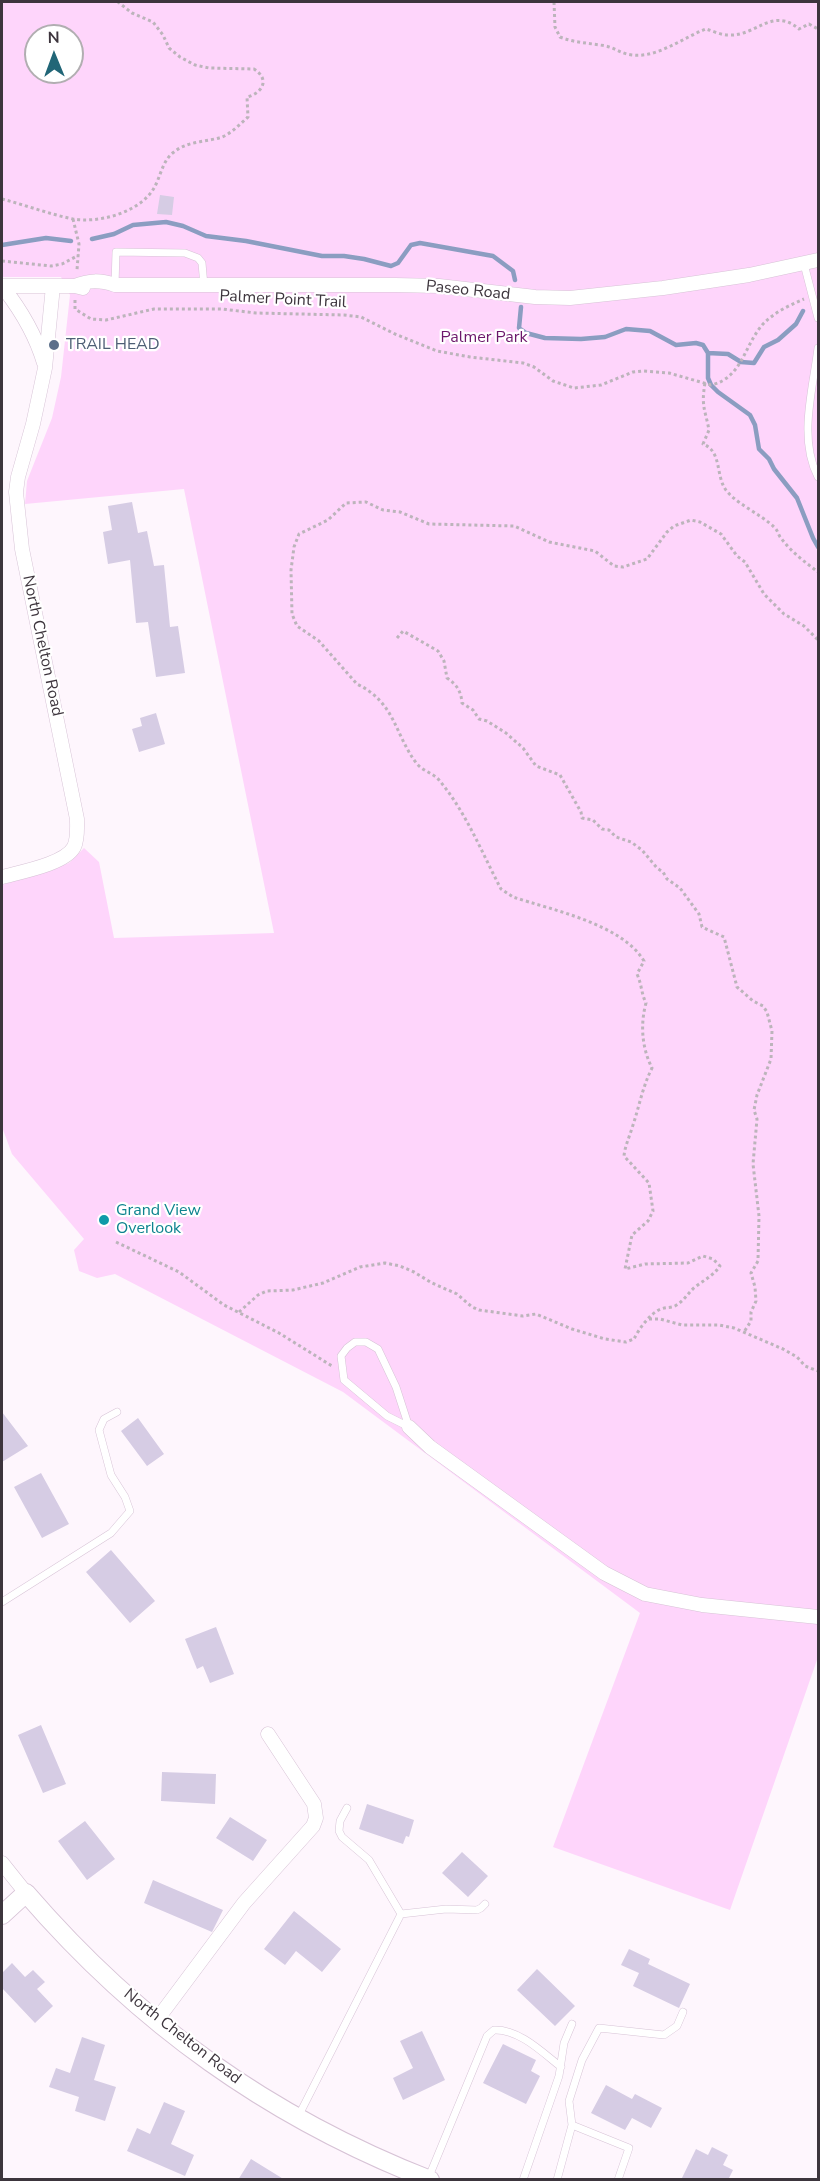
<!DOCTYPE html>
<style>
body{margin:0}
#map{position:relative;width:820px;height:2181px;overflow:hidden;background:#fef6fd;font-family:"Nunito Sans",sans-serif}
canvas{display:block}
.frame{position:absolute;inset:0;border:3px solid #3d353d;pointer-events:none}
.north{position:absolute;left:24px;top:24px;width:60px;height:60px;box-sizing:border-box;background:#fff;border:2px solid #b1aeb1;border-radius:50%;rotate:359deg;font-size:16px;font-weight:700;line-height:24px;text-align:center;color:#3d353d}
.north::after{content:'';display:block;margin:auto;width:21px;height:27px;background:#216677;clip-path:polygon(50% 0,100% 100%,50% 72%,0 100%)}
</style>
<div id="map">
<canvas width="820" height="2181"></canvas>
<div class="frame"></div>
<div class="north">N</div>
</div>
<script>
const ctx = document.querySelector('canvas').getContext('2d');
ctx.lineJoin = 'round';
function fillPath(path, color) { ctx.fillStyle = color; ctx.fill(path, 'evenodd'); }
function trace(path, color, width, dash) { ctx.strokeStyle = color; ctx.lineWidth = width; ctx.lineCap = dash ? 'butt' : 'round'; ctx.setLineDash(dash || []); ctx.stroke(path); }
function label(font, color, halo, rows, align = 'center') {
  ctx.font = font + ' "Nunito Sans",sans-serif'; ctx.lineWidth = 4.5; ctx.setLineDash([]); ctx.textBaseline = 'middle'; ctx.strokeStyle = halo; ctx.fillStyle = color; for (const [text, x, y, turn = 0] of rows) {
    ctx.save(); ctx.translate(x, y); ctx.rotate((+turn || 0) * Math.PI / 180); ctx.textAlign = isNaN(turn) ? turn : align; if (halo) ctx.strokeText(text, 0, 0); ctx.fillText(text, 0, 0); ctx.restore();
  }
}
const green = new Path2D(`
 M 2,2 L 818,2 L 818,1657 L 730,1910 L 553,1847 L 640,1613 L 343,1392 L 115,1274 L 97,1278 L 79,1271 L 74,1250 L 84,1239 L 12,1154 L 2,1127 L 2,885 L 69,863 L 84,848 L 99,862 L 114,938 L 274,933 L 184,489 L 25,504 L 27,481 L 52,418 L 61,377 L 70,295 L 61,277 L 2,277 ZM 36,36 L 72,36 L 72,72 L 36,72 Z`);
const stream = new Path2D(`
 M 92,239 L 114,234 L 133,225 L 166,222 L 183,226 L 206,236 L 246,241 L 322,256 L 344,256 L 364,259 L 391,266 L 398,263 L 411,245 L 420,243 L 493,256 L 513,271 L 515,280
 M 2,245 L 46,238 L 71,241
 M 521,307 L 519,328 L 526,333 L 545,338 L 581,339 L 605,337 L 626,329 L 650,331 L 676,345 L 696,343 L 703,345 L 708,353 L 708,378 L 711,385 L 718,392 L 750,415 L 755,425 L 759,449 L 769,459 L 774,469 L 797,498 L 813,538 L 818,547
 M 708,353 L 728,354 L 741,362 L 754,363 L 764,347 L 778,340 L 796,324 L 803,311`);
const building = new Path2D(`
 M 160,195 L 174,197 L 172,215 L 157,214 Z
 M 132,502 L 138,533 L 147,531 L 154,566 L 164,565 L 170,627 L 178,626 L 185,673 L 156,677 L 148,622 L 136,623 L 130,560 L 108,564 L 103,532 L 112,530 L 108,506 Z
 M 156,713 L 165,744 L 139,752 L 132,729 L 142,726 L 140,718 Z
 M 2,1412 L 28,1446 L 2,1462 Z
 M 138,1418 L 164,1454 L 147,1466 L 121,1431 Z
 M 41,1473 L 69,1524 L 42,1538 L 14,1487 Z
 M 111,1550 L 155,1601 L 130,1623 L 86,1572 Z
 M 216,1627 L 234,1674 L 210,1683 L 203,1666 L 197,1669 L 185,1639 Z
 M 41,1725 L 66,1784 L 43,1793 L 18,1735 Z
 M 162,1772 L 216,1774 L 215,1804 L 161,1801 Z
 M 367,1804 L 414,1820 L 409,1837 L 406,1836 L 403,1844 L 359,1829 Z
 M 230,1817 L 267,1840 L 253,1861 L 216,1838 Z
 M 85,1821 L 115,1859 L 87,1880 L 58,1841 Z
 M 462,1852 L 488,1876 L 468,1897 L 442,1873 Z
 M 153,1880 L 223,1910 L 212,1932 L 144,1903 Z
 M 294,1911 L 341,1949 L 322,1972 L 296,1951 L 285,1965 L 264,1949 Z
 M 629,1949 L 650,1959 L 648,1964 L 690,1984 L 679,2008 L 633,1986 L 639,1973 L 621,1965 Z
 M 12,1963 L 25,1977 L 33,1970 L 45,1982 L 37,1989 L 53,2006 L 35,2023 L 2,1988 L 2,1973 Z
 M 537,1969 L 575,2006 L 555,2026 L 517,1990 Z
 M 422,2031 L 445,2080 L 403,2100 L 393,2078 L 413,2068 L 400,2041 Z
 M 82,2037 L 105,2045 L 94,2080 L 116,2087 L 105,2121 L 75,2111 L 79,2097 L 49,2087 L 56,2068 L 70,2073 Z
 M 503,2044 L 536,2060 L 531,2071 L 540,2076 L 526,2104 L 483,2083 Z
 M 606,2085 L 632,2099 L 635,2094 L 662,2108 L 651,2128 L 632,2118 L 625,2130 L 591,2113 Z
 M 164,2102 L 185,2111 L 171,2144 L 194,2155 L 185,2176 L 127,2151 L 137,2128 L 150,2134 Z
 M 712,2147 L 728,2155 L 723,2165 L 733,2170 L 728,2180 L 681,2180 L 696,2149 L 708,2155 Z
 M 251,2159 L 285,2180 L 238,2180 Z`);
const path = new Path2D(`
 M 554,2 L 555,27 L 560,37 C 575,43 590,43 606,46 C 615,48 622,54 632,55 C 658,58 682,38 706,29 C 713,31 721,35 728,35 C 756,37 772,6 799,29 L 809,24 L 818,29
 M 2,199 C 25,205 49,214 73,219 C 98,223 132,214 149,195 C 161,182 160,162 174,152 C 187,141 207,142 222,137 C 232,133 240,124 248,117 L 247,97 C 263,93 270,79 254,69 L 209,68 L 195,65 L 180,57 L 169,48 L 163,35 L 153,22 L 132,13 L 118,2
 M 73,219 L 79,244 L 77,270
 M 2,261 L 51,266 L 62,264 L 79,255
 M 75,300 L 75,309 L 91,319 L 106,320 L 154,309 L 222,309 L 256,313 L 344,315 L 361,317 L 395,334 L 437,351 L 470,357 L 523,363 L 534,367 L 553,381 L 574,388 L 601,385 L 633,372 L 643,371 L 669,373 L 711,385 C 743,378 744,344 764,323 C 775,312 790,305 804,299
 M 705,383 C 701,406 705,409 709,430 L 703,444 C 721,451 716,472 724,487 C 732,502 761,514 774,527 C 778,530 778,535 781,538 C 791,552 805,562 818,572
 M 397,638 L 403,631 L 438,651 L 444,661 L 447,678 C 457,685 461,691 462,703 L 473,710 L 479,719 L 487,721 L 506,733 L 523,748 L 536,766 L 560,775 L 581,812 L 582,818 L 593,820 L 602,829 L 609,830 L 616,837 L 631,842 L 642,850 L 657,868 L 663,872 L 667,879 L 680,888 L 699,914 L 702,927 L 724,937 L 737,987 L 753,1001 L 763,1006 L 767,1012 L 772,1031 L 771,1059 L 757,1095 L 754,1110 L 757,1119 L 753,1164 L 759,1216 L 758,1261 L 751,1273 L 755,1287 L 756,1301 L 751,1312 L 751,1321 L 744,1332
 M 116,1242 L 179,1272 L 224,1305 L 279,1333 L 332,1366
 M 239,1312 L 258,1295 L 267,1291 L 293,1290 L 323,1283 L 360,1267 L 385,1263 L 400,1266 L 414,1272 L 432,1283 L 457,1294 L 472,1307 L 479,1310 L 523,1316 L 536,1314 L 572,1329 L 605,1339 L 626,1342 L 634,1339 C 639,1329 650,1313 661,1309 C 666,1307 671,1308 675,1306 C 684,1301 688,1293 695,1287 C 704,1280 713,1276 720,1266 L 713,1259 L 703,1256 L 688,1263 L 645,1264 L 625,1269 L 632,1235 L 648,1221 L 653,1211 L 649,1183 L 624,1156 C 625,1146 629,1138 632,1128 C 639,1108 642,1088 652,1068 C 642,1048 640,1025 646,1003 C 641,993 642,985 637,974 L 644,961 C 622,924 552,910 513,897 L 501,889 C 482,853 466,812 439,780 C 433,773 423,771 417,764 C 394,734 396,703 357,684 L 319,641 L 297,626 L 292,614 L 291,570 L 294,547 L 299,534 L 328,520 L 346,503 L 366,502 L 383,510 L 400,512 L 429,524 L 514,526 L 549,542 L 595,551 L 614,566 L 623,567 L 647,559 L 667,532 L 674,526 L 691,520 L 700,522 L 721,534 L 737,556 L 745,562 L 764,594 L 784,614 L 804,626 L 818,640
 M 649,1319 L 660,1319 L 682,1325 L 719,1325 L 734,1328 L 783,1349 L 797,1357 L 805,1366 L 818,1371`);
const service = new Path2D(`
 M 804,264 L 818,318
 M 115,285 L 116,252 L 185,253 L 198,258 L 202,263 L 204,286
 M 818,348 C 813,389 798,438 818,477
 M 355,1342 L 366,1342 L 378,1349 L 396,1387 L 409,1427 L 387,1416 L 344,1380 L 341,1356 L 347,1348 Z
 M 2,1602 L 111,1533 L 130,1511 L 125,1497 L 111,1475 L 99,1430 L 104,1419 L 117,1412
 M 347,1808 L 340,1821 L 339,1831 L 342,1837 L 369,1860 L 401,1914
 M 401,1914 L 446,1909 L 477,1910 L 481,1908 L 485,1904
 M 299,2115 L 401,1914
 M 572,2125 L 569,2101 L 582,2060 L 599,2028 L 664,2035 L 677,2026 L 683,2012
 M 428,2179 L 487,2036 L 494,2030 C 519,2029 542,2052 561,2067
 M 523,2180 L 559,2076 L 564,2043 L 572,2024
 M 557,2180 L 572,2125 L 629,2148 L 618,2180`);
const minor = new Path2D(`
 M 2,286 L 75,286 L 83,288
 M 2,286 C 21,310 35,333 44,363
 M 75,286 C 89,280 100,280 115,285 L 395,285 L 439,286 L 535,297 L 570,298 L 663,288 L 749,275 L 818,260
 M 2,877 C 20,872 65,864 74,847 C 78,839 77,828 77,819 L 22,549 L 16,492 L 18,477 L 33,424 L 45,368 L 53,286
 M 409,1427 L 430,1447 L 604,1573 L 645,1594 L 702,1605 L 818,1617
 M 2,1863 L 26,1893
 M 156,2021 L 244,1903 L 313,1826 L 316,1818 L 314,1804 L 268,1734`);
const tertiary = new Path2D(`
 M 2,1915 L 26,1893 C 139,2024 269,2117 430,2180`);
const markers = [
 [54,345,6,"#5c6f8a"],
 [104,1220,6,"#0f9aa8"]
];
const streetNames = [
 ["Paseo Road",468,291,6],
 ["Palmer Point Trail",283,300,3],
 ["North Chelton Road",42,646,78],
 ["North Chelton Road",182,2037,38]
];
const parkNames = [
 ["Palmer Park",484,338]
];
const serviceNames = [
 ["TRAIL HEAD",66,345]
];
const cultureNames = [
 ["Grand View",116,1211],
 ["Overlook",116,1229]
];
fillPath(green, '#fed5fb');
trace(stream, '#8b9dc1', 4.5);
fillPath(building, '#d6cce4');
trace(service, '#d7c3d6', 8);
trace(minor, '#d7c3d6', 15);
trace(tertiary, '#d7c3d6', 20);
trace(path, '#bcb4bb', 3, [3, 3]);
trace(service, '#fff', 7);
trace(minor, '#fff', 14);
trace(tertiary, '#fff', 18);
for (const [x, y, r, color] of markers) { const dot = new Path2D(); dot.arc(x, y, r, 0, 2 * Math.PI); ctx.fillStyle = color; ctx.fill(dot); trace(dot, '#fff', 2); }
label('16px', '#3d353d', '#fff', streetNames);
label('16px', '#6c186b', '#fff', parkNames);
label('16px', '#4e5e75', '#fff', serviceNames, 'left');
label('16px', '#0d838f', '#fff', cultureNames, 'left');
</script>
